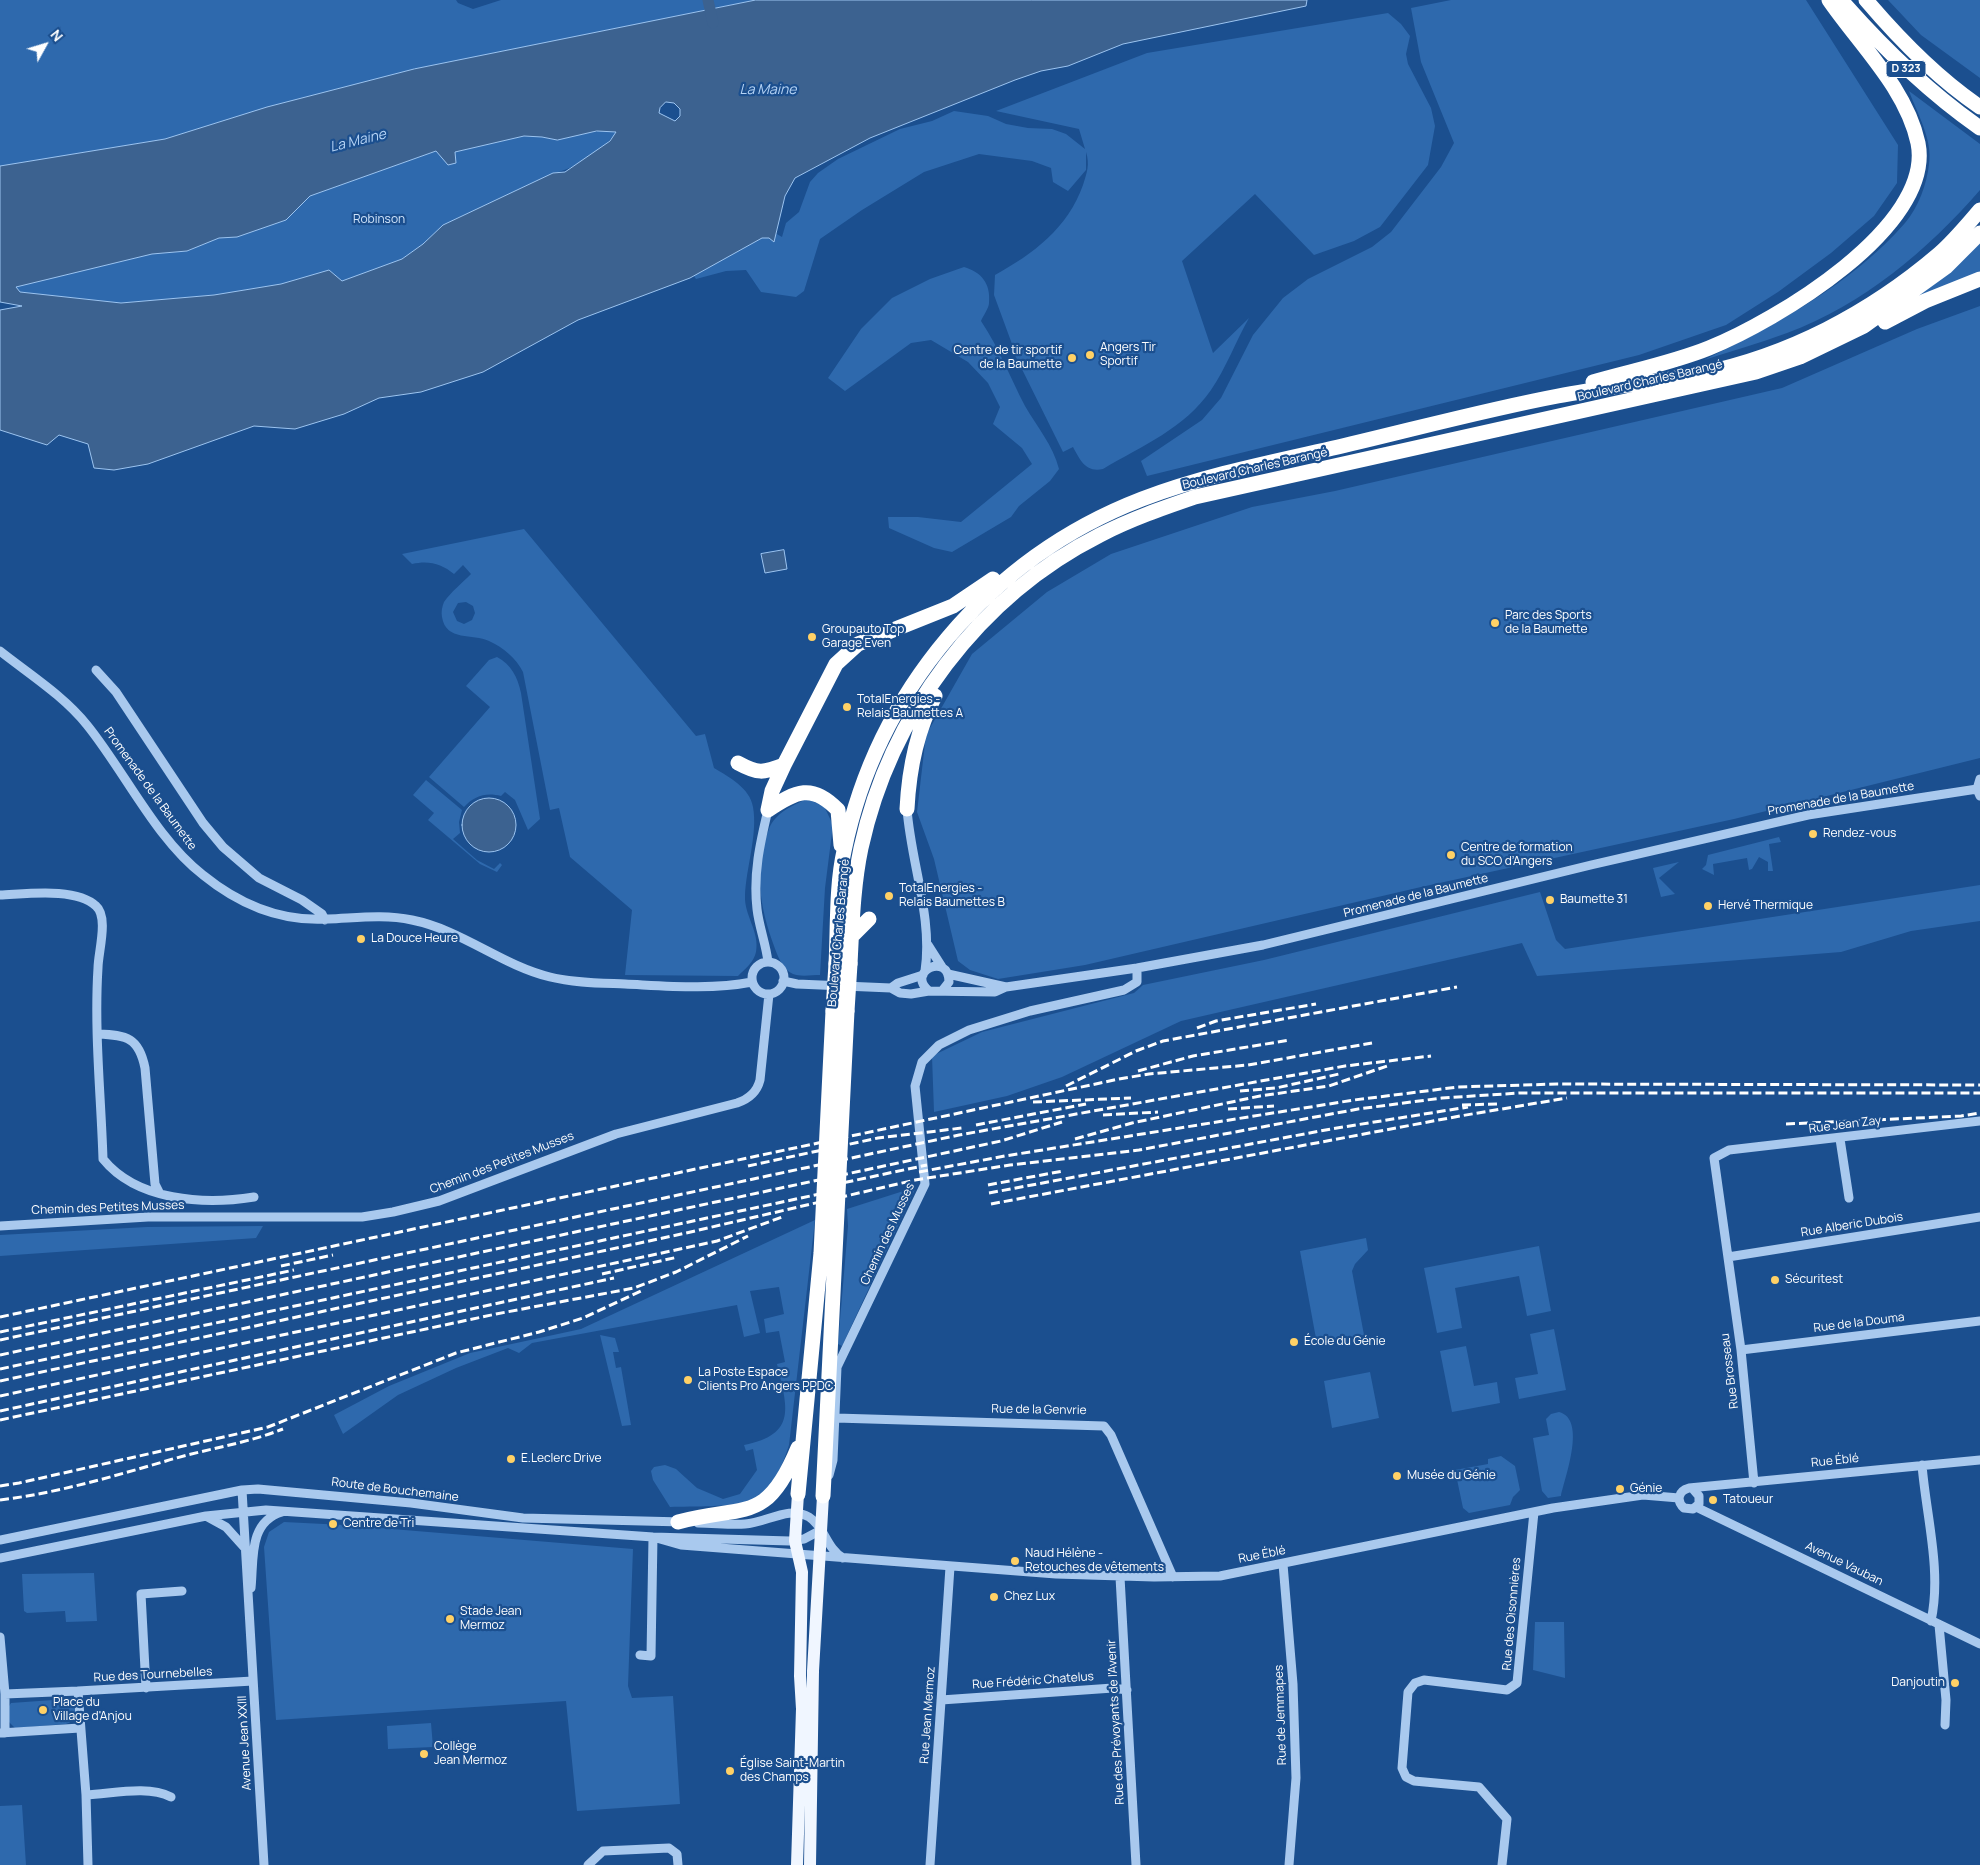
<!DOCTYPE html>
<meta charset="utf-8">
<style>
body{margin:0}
#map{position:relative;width:1980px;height:1865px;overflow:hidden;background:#1b4f8f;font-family:Manrope,sans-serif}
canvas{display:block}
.north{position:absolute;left:20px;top:20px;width:50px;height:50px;-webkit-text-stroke:4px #1b4f8f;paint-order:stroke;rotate:51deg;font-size:14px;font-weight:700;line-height:20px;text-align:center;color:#fff}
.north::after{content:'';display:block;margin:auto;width:18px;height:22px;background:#fff;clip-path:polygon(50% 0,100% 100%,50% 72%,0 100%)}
</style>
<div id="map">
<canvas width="1980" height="1865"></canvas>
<div class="north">N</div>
</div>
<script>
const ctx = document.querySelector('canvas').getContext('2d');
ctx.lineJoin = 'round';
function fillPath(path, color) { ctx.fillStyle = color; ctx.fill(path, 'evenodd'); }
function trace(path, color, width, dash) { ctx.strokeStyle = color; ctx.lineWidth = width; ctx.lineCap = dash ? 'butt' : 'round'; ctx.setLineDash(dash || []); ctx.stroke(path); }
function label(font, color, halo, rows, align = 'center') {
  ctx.font = font + ' Manrope,sans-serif'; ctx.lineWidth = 4.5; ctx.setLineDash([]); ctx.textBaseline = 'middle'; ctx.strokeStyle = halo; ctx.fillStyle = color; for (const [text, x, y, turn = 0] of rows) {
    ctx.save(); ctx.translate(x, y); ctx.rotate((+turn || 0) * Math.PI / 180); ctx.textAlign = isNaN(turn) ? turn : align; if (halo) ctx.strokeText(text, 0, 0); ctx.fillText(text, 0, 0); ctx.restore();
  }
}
const green = new Path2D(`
 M 0,0 L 456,0 L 458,3 L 473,9 L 501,0 L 756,0 L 414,69 L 267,107 L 165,139 L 2,166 L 0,166 Z
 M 1451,0 L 1806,0 L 1898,145 L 1897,183 L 1874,216 L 1831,253 L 1778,292 L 1726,325 L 1639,355 L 1147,476 L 1141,461 L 1202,420 L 1221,398 L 1253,335 L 1283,298 L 1308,279 L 1372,247 L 1391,232 L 1441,167 L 1454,143 L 1421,62 L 1411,8 Z
 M 1888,0 L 1980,0 L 1980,78 L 1921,35 Z
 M 1388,13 L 1401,24 L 1410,36 L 1406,54 L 1408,64 L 1431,108 L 1435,126 L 1428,165 L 1380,227 L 1354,241 L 1314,255 L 1255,194 L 1182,261 L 1213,353 L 1249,318 C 1236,341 1226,368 1211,390 C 1184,429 1143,445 1103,469 C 1086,473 1080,460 1073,447 L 1063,452 L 1010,345 L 1012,344 L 994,295 L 995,275 C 1033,254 1068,228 1083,185 C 1087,172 1090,165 1086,152 L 1086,170 L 1068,191 L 1053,182 L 1051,168 L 1032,161 L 979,154 L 924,172 L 862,210 L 820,239 L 804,291 L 796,297 L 761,292 L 746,270 L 726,271 L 696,279 L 683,260 L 768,229 L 782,237 L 786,223 L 799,212 L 810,182 L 818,173 L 838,159 L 900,129 L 932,121 L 954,111 L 988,116 L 1006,124 L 1028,128 L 1052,129 L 1066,134 L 1085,149 L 1079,129 L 996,111 L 1147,53 Z
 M 1909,91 L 1980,144 L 1980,190 C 1928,250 1863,305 1787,333 C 1760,343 1731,351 1704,360 C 1775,325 1852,284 1905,223 C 1918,208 1927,184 1929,164 C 1933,140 1917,113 1909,91 Z
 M 597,131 L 617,131 C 606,148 572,171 553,173 L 443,225 L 423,244 L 402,259 L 342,281 L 329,270 L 281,284 L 214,295 L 121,303 L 20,292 L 15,287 L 152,254 L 187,251 L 219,238 L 237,237 L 286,220 L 310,196 L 436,151 L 455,152 L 524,136 L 542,137 L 557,140 Z
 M 1980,242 L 1980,274 L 1917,297 Z
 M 964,267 C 981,272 991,283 989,303 C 989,308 983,316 981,321 C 999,348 1010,377 1025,406 C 1037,427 1053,445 1059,469 L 1050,481 L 1019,506 L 1011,517 L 952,552 L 934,548 L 889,528 L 888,517 L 918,517 L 961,522 L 1032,464 L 1022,448 L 993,424 L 1000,407 L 988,383 L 968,362 L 931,340 L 911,343 L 845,391 L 828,378 L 861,329 L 892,298 L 930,279 Z
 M 1980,306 L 1980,758 L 1734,819 L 1421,887 L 1085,965 L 998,979 L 970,970 L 958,961 L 934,859 L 917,812 L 926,735 L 972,654 L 1047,592 L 1111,554 L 1252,507 L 1335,491 L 1782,388 L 1917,329 Z
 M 524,529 L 696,736 L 705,734 L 714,768 C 729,777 750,788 753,807 C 758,834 746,868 745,896 C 744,915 760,932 756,952 C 754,962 745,969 738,976 L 625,975 L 632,910 L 570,857 L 559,808 L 550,810 L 523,672 C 516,658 504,648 489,641 C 473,633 446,642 442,617 C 441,612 442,607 444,602 C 451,592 462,583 471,574 L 463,565 L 454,574 C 442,564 429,560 412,564 L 402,554 ZM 466,602 L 473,606 L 475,613 L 472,620 L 464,624 L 457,621 L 453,612 L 458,603 Z
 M 497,657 C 511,664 518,678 521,693 L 540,819 L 528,830 L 515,800 L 505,792 L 501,796 C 486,792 474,796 464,807 L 429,777 L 490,707 L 466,686 L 489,660 Z
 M 426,780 L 462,810 L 459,822 L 460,833 L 453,839 L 477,860 L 494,869 L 500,863 L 502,865 L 497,872 L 480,864 L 428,820 L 434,813 L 413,795 Z
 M 807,799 L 824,806 L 833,825 L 825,888 L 820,975 C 812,975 800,977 793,974 C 783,970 777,955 774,946 C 760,908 753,868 769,829 C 775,813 793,805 807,799 Z
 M 1779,837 L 1781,842 L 1769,844 L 1773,871 L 1768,871 L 1768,862 L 1759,857 L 1752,869 L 1749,870 L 1747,858 L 1713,864 L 1714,875 L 1702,869 L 1706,865 L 1708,855 Z
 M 1679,862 L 1659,878 L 1675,894 L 1661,897 L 1653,868 Z
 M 1980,885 L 1980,921 L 1911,931 L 1841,952 L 1537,976 L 1522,943 L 1181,1021 L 1062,1077 L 1007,1096 L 934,1112 L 932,1056 L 982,1032 L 1134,993 L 1143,985 L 1264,960 L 1540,892 L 1556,940 L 1565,949 Z
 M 916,1187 L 842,1346 L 838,1344 L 848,1226 L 847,1209 Z
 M 815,1220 L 789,1445 C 783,1464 772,1493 751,1500 C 730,1508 693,1506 670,1507 L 653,1480 L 651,1471 L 654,1467 L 665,1465 L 676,1469 L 697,1488 L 723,1499 L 740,1494 L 757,1470 L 753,1449 L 746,1451 L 744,1445 C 798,1434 787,1407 777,1364 L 785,1362 L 779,1331 L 766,1333 L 764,1319 L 784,1314 L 779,1287 L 750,1291 L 760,1333 L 744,1337 L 737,1305 L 532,1343 L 519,1353 L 508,1348 L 456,1368 L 398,1395 L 343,1434 L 334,1415 L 389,1386 L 470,1353 L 581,1329 Z
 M 263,1226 L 256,1238 L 0,1256 L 0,1235 L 147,1227 Z
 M 1366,1238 L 1368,1250 L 1355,1264 L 1352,1271 L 1364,1335 L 1317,1344 L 1300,1251 Z
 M 1539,1246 L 1551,1311 L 1527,1316 L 1519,1276 L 1455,1288 L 1462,1328 L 1437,1333 L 1424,1268 Z
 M 1554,1329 L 1566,1390 L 1519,1399 L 1515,1378 L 1538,1374 L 1530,1334 Z
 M 600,1335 L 615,1338 L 619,1352 L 613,1352 L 616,1368 L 621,1367 L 631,1425 L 622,1426 Z
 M 1466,1346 L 1474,1386 L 1497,1382 L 1500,1403 L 1452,1412 L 1440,1351 Z
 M 1370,1372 L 1379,1418 L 1332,1428 L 1324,1381 Z
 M 1559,1412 C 1587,1419 1565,1477 1561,1496 L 1548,1498 L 1542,1491 L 1533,1438 L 1549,1435 L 1546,1419 L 1551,1414 Z
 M 1501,1456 L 1515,1466 L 1520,1490 L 1513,1497 L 1510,1505 L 1469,1513 L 1463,1508 L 1455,1470 L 1488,1464 L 1488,1459 Z
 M 284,1522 L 344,1525 L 633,1549 L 628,1686 L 632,1698 L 673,1696 L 680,1804 L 577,1811 L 566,1701 L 276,1720 L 264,1547 L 269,1532 Z
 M 94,1573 L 97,1621 L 66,1622 L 65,1611 L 27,1613 L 24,1611 L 22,1574 Z
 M 1535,1622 L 1564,1622 L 1565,1678 L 1533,1670 Z
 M 67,1699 L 72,1702 L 76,1712 L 73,1721 L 66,1724 L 15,1728 L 8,1721 L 8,1708 L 11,1703 Z
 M 431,1723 L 433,1747 L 388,1749 L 387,1726 Z
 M 22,1805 L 26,1865 L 0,1865 L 0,1806 Z`);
const water = new Path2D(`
 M 756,0 L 1307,0 L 1306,6 L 1123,44 L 1068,66 L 1041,71 L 1015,80 L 870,138 L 795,178 L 785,196 L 774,242 L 769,238 L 762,238 L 690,278 L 578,320 L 483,372 L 421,392 L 379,398 L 344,414 L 295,429 L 254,426 L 148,464 L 114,470 L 94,468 L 88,444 L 59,435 L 47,445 L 0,430 L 0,310 L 22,306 L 0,302 L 0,166 L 165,139 L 267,107 L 414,69 ZM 666,102 L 674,103 L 680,109 L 680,116 L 675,121 L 659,113 L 660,108 ZM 597,131 L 616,132 L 610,141 L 565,172 L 553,173 L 443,225 L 423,244 L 402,259 L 342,281 L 329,270 L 281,284 L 214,295 L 121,303 L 20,292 L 16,287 L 152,254 L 187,251 L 219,238 L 237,237 L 286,220 L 310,196 L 436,151 L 448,165 L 456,163 L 455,152 L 524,136 L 542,137 L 557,140 Z
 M 784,550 L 787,569 L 765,573 L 761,554 Z
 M462 825a27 27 0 1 1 54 0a27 27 0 1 1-54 0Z`);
const canal = new Path2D(`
 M 708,0 L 713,23`);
const minor = new Path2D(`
 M 0,651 C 29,674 64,696 87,725 C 125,772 156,839 203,875 C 240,905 281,922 328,919 C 356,918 384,914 412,920 C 462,930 501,965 550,977 C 574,983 601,983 625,984 C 667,986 711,990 752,982
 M 96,670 L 116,692 L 203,823 L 223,847 L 259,878 L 302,900 L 322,914 L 325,920
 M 1980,779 L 1977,789 L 1980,796
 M 907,809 C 911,863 933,918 925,971
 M 768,810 C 760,843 753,874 757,909 C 759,927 766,944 768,962
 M 0,895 C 26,894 76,887 96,906 C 109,917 98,953 98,968 C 94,1031 101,1096 103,1159 C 137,1201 204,1205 254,1197
 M 928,945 L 942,967
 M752 978a16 16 0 1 1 32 0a16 16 0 1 1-32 0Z
 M 948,974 L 1006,987
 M 783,981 L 797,984 L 891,988 L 900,993 L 911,994 L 929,991 L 995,992 L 1006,987 L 1137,968 L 1263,945 L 1591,865 L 1808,815 L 1977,789
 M 891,988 L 898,983 L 923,975
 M 929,991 C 905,972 949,951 949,982 L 942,991
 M 98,1034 C 127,1035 139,1038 145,1068 L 155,1184 L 159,1192
 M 1840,1139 L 1849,1198
 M 0,1226 L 148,1217 L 362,1217 L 393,1212 L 439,1201 L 616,1134 L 737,1103 C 749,1099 757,1092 760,1080 L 769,994
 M 1728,1257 L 1980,1217
 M 1741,1350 L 1980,1321
 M 836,1418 L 1104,1426 L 1111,1435 L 1173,1577
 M 1922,1465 C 1926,1515 1942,1571 1931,1621
 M 829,1475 L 833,1460 L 837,1367 L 925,1184 L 915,1086 L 922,1062 L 939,1045 L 969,1030 L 1030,1011 L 1124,990 L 1137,982 L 1137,968
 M 1754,1483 L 1741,1350 L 1714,1158 L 1729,1150 L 1980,1121
 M 1693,1489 L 1699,1496 L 1699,1504 L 1693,1509 L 1684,1508 C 1676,1501 1678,1491 1689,1488 L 1980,1460
 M 242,1490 L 264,1865
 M 1696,1507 L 1980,1644
 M 206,1516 L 226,1527 L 244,1547
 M 698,1523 C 714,1523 730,1525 745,1524 C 766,1523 789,1505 809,1517 C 825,1527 826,1548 843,1558
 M 653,1537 L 681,1545 L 1056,1574 L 1154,1577 L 1220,1576 L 1553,1508 L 1643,1495 L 1679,1498
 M 0,1540 L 242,1490 L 258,1489 L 411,1503 L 523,1518 L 683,1522
 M 0,1558 L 206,1516 L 266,1510 L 653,1537 L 790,1541 L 804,1539 L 821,1530
 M 1283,1564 L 1293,1684 L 1296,1778 L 1289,1865
 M 1120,1577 L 1136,1865
 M 251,1588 C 254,1560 248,1522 282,1512
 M 1939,1625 L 1946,1700 L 1945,1725
 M 0,1637 L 5,1694
 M 640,1655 L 651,1656 L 653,1537
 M 146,1688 L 141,1594 L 182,1591
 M 941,1700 L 1113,1688 L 1127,1690
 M 0,1733 L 80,1728
 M 5,1733 L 5,1694 L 78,1691
 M 86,1795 C 112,1794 147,1785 171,1797
 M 88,1865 L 86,1795 L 78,1691 L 253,1681
 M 588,1865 L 603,1851 L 669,1848 L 677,1854 L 678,1865
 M 930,1865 L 950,1567
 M 1502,1865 L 1507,1819 L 1479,1787 L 1414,1781 L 1406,1777 L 1402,1768 L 1408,1692 L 1415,1683 L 1424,1680 L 1507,1690 L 1517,1683 L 1534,1512`);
const major = new Path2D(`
 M 797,1865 L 802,1709 L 800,1676 L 802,1572 L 795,1541 L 798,1494
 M 810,1865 L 813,1671 L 823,1496`);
const highway = new Path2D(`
 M 1841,0 C 1883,48 1927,91 1980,128
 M 1866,0 C 1900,40 1937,78 1980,107
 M 1885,322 L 1925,301 L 1980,279
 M 1593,382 C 1631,371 1672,363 1709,348 C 1774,322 1935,227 1918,143 C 1906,88 1860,45 1829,0
 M 738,763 C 758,774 763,773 784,765
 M 907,809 C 909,769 916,732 935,696
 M 768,810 L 772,791 L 784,765 L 836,664 L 858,644 L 953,606 L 993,579
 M 768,810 C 796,791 812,783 838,810 L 841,845
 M 851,937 L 869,919
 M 836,964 C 838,927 836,887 844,851 C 877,692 989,558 1142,499 C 1205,475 1272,462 1338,447 C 1411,430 1484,410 1558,396 C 1604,387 1652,383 1699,374 C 1788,356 1870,313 1939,254 C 1954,241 1967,225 1980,210
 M 850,964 C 852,926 853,886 861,848 C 890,715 979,596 1100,535 C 1131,519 1163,508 1195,497 L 1756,372 L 1800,357 L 1864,326 L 1946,267 L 1980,233
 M 798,1494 L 821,1253 L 833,1011
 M 823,1496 L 847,1011
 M 678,1522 C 746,1504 766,1525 798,1448`);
const rail = new Path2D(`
 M 1197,1028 L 1216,1021 L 1316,1004
 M 1138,1071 L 1193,1056 L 1290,1040
 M 1066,1086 L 1136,1051 L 1163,1041 L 1457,987
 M 1240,1091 L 1276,1088 L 1339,1074
 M 1033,1102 L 1131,1098
 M 1462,1105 L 1497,1104
 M 1228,1109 L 1274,1106
 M 1103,1115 L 1158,1112
 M 1786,1124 L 1961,1116 L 1980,1113
 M 976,1125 L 1086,1104
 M 1075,1139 L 1132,1123 L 1260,1096 L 1329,1086 L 1390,1065
 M 748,1166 L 878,1138 L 962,1128
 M 919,1172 L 1005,1156 L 1354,1100 L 1458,1087 L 1557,1084 L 1980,1085
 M 988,1185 L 1063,1171
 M 819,1188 L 927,1165
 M 989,1193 L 1331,1129 L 1468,1107
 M 991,1204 L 1460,1116 L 1567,1098
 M 281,1266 L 333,1255
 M 602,1274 L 678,1257
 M 0,1317 L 1119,1079 L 1149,1074 L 1248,1065 L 1372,1043
 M 0,1332 L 294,1270
 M 0,1340 L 959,1135 L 1345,1066 L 1431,1056
 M 0,1355 L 1001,1141 L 1062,1122
 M 0,1369 L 829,1192
 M 0,1381 L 686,1233 L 915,1180 L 1010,1165 L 1139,1150 L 1358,1109 L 1442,1098 L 1520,1093 L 1980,1093
 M 0,1396 L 717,1241 L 782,1217
 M 0,1411 L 614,1278
 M 0,1420 L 496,1314 L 634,1288 L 676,1272 L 748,1236
 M 0,1486 L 19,1483 L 268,1427 L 456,1353 L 539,1332 L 583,1318 L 643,1290
 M 0,1500 C 57,1493 111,1477 166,1461 C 205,1449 245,1444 283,1429`);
const highwayBridge = new Path2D(`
 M 833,1011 L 836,964
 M 847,1011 L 850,964`);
const markers = [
 [1090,355,5,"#ffd166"],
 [1072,358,5,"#ffd166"],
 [1495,623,5,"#ffd166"],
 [812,637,5,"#ffd166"],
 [847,707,5,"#ffd166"],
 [1813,834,5,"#ffd166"],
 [1451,855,5,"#ffd166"],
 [889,896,5,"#ffd166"],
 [1550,900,5,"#ffd166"],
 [1708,906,5,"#ffd166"],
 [361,939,5,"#ffd166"],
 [1775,1280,5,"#ffd166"],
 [1294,1342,5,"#ffd166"],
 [688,1380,5,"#ffd166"],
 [511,1459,5,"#ffd166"],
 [1397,1476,5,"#ffd166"],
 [1620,1489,5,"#ffd166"],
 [1713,1500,5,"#ffd166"],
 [333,1524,5,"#ffd166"],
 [1015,1561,5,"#ffd166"],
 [994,1597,5,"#ffd166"],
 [450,1619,5,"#ffd166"],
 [1955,1683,5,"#ffd166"],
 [43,1710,5,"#ffd166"],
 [424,1754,5,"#ffd166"],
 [730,1771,5,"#ffd166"]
];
const shields = [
 [1906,69,40]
];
const shieldNames = [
 ["D 323",1906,69]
];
const parkNames = [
 ["Robinson",379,220]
];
const poiNames = [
 ["Angers Tir",1100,348],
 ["Sportif",1100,362],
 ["Centre de tir sportif",1062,351,"right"],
 ["de la Baumette",1062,365,"right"],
 ["Parc des Sports",1505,616],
 ["de la Baumette",1505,630],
 ["Groupauto Top",822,630],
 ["Garage Even",822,644],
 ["TotalEnergies -",857,700],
 ["Relais Baumettes A",857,714],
 ["Rendez-vous",1823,834],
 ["Centre de formation",1461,848],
 ["du SCO d’Angers",1461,862],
 ["TotalEnergies -",899,889],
 ["Relais Baumettes B",899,903],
 ["Baumette 31",1560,900],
 ["Hervé Thermique",1718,906],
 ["La Douce Heure",371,939],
 ["Sécuritest",1785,1280],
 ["École du Génie",1304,1342],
 ["La Poste Espace",698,1373],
 ["Clients Pro Angers PPDC",698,1387],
 ["E.Leclerc Drive",521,1459],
 ["Musée du Génie",1407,1476],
 ["Génie",1630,1489],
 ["Tatoueur",1723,1500],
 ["Centre de Tri",343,1524],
 ["Naud Hélène -",1025,1554],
 ["Retouches de vêtements",1025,1568],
 ["Chez Lux",1004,1597],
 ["Stade Jean",460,1612],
 ["Mermoz",460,1626],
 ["Danjoutin",1945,1683,"right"],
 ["Place du",53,1703],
 ["Village d'Anjou",53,1717],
 ["Collège",434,1747],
 ["Jean Mermoz",434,1761],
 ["Église Saint-Martin",740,1764],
 ["des Champs",740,1778]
];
const streetNames = [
 ["Boulevard Charles Barangé",1650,381,-13],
 ["Boulevard Charles Barangé",1255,469,-13],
 ["Promenade de la Baumette",150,789,54],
 ["Promenade de la Baumette",1841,799,-10],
 ["Promenade de la Baumette",1416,896,-14],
 ["Boulevard Charles Barangé",839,933,-85],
 ["Rue Jean Zay",1845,1125,-7],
 ["Chemin des Petites Musses",502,1163,-21],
 ["Chemin des Petites Musses",108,1208,-2],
 ["Rue Alberic Dubois",1852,1225,-9],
 ["Chemin des Musses",888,1234,-65],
 ["Rue de la Douma",1859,1323,-7],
 ["Rue Brosseau",1730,1371,-97],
 ["Rue de la Genvrie",1039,1410,1],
 ["Rue Éblé",1835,1461,-6],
 ["Route de Bouchemaine",395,1490,7],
 ["Rue Éblé",1262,1555,-11],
 ["Avenue Vauban",1844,1564,26],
 ["Rue des Oisonnières",1512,1614,-85],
 ["Rue des Tournebelles",153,1675,-3],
 ["Rue Frédéric Chatelus",1033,1681,-4],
 ["Rue Jean Mermoz",928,1715,-86],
 ["Rue de Jemmapes",1281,1715,-92],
 ["Rue des Prévoyants de l'Avenir",1116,1722,-93],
 ["Avenue Jean XXIII",245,1743,-93]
];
const waterNames = [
 ["La Maine",768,90],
 ["La Maine",358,141,-14]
];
fillPath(green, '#2e69ad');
fillPath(water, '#3c6290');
trace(water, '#9cc4f0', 1);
trace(canal, '#3c6290', 11);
trace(minor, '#a9c9ee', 9);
trace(major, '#f0f6ff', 12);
trace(highway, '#fff', 15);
trace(rail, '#fff', 3, [9, 4]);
trace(highwayBridge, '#fff', 15);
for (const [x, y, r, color] of markers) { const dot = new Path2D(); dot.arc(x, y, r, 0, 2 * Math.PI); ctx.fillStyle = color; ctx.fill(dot); trace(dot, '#1b4f8f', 2); }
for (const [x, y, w] of shields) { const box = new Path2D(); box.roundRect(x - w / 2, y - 8.5, w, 17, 4); ctx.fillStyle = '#1b4f8f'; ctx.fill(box); trace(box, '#fff', 1); }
label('bold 11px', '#fff', null, shieldNames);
label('12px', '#cfe3fa', '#1b4f8f', parkNames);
label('12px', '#fff', '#1b4f8f', poiNames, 'left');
label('12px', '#fff', '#1b4f8f', streetNames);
label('italic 14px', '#b5d3f5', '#1b4f8f', waterNames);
</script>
